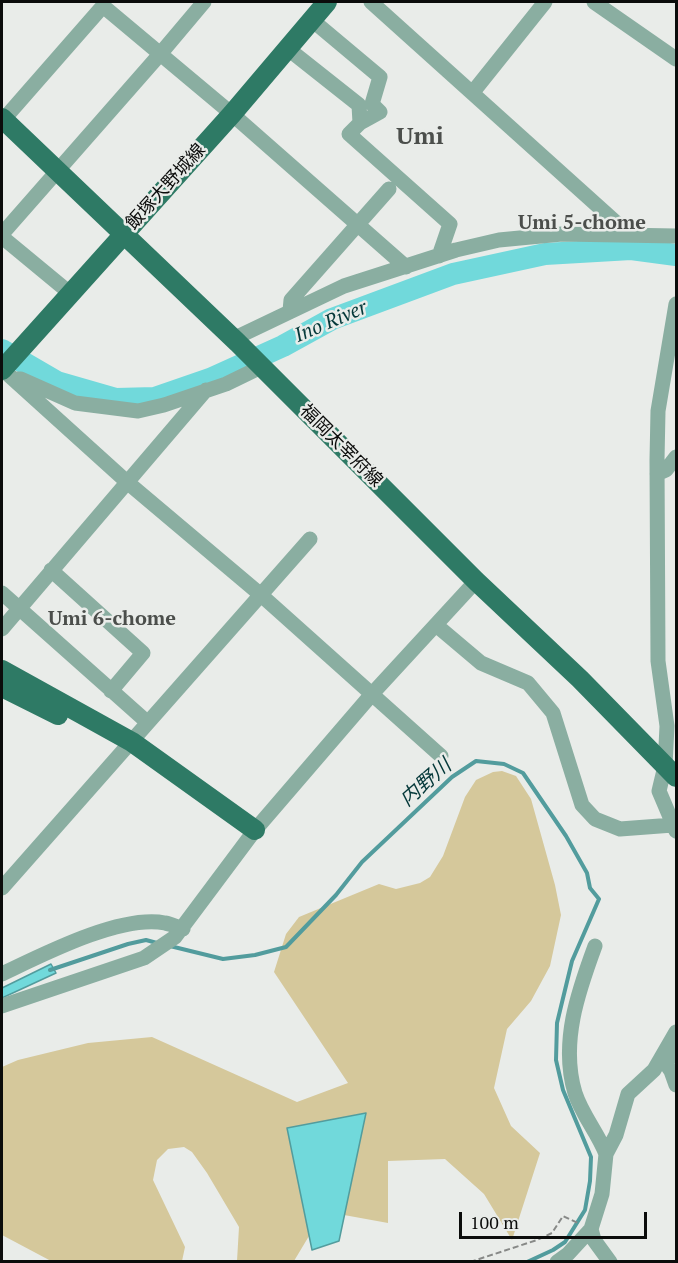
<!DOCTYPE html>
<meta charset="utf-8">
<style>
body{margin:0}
#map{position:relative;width:678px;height:1263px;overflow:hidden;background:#e9ece9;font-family:"PT Serif",serif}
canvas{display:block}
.frame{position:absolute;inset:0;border:3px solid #0b0c0b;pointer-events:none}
.scale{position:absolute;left:459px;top:1212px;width:188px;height:27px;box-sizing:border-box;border:3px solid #0b0c0b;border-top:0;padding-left:8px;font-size:18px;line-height:21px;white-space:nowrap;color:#0b0c0b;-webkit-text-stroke:4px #e9ece9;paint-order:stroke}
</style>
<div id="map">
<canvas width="678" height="1263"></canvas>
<div class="frame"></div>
<div class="scale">100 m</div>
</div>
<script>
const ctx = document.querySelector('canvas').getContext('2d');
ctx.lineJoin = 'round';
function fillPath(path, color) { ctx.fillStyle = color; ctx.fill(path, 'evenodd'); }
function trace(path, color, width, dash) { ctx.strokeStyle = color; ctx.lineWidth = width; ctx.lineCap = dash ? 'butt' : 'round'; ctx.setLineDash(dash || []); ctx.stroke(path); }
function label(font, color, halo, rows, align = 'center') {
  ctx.font = font + ' "PT Serif","Noto Sans JP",serif'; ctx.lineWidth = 5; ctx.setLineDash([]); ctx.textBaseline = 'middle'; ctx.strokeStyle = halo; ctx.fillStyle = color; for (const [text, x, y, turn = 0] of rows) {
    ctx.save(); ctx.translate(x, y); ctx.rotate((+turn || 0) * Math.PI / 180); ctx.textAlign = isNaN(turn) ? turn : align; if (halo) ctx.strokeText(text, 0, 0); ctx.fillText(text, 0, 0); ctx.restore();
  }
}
const green = new Path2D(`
 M 502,771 L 516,776 L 531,799 L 555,885 L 561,915 L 550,966 L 531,1001 L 507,1029 L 494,1088 L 511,1126 L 540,1153 L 512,1240 L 484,1194 L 445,1159 L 388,1161 L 388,1223 L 344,1215 L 365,1113 L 287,1128 L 309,1236 L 294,1261 L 237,1261 L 239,1227 L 207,1173 L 192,1152 L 184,1147 L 168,1149 L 157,1160 L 153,1180 L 185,1247 L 182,1261 L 51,1261 L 2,1235 L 2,1067 L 18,1060 L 88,1043 L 152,1037 L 297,1102 L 348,1083 L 274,972 L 286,934 L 299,917 L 379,884 L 396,889 L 420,883 L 430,877 L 443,856 L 465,797 L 476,780 L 493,772 Z`);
const water = new Path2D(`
 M 51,964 L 56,973 L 2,998 L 2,988 Z
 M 366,1113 L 339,1241 L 312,1250 L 287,1128 Z`);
const stream = new Path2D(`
 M 170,946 L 223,959 L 255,955 L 286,947 L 336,895 L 362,862 L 452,777 L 476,761 L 504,764 L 523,773 L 566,836 L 587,873 L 590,888 L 599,899 L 572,961 L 557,1023 L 556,1060 L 563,1090 L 591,1157 L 590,1181 L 585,1210 L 565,1242 L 553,1250 L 527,1262
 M 50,970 L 128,944 L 146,940 L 157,943`);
const river = new Path2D(`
 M 2,350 L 57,382 L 116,399 L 155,398 L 210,379 L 283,346 L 332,319 L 453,274 L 545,254 L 631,249 L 676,255`);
const path = new Path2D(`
 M 470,1262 L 537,1240 L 552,1233 L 563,1216 L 578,1223`);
const minor = new Path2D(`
 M 371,2 L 630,235
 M 594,2 L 676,59
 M 287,48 L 359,105 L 360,123 L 380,112 L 372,104 L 380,77 L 312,20
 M 473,92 L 545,2
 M 4,119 L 103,6 L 232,114 L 406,267
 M 360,123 L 349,134 L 450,224 L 439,256
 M 2,234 L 161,53 L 204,2
 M 2,237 L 71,294
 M 676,304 L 658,411 L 657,460 L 658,661 L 667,726 L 665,766 L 659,791 L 676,831
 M 290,311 L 291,300 L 389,189
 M 233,339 L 344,286 L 456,250 L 499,240 L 562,234 L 676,236
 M 2,369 L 127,482 L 261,595 L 441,756
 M 16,379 L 21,379 L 75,403 L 138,411 L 164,405 L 226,384 L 261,367
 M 657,474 L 666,470 L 676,457
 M 51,570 L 143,653 L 111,691
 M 2,593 L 147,722
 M 436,625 L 481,663 L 528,683 L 553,713 L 582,805 L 595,819 L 620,829 L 673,825
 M 2,629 L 206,390
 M 2,888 L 310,539
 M 595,946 C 578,992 560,1043 575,1093 C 582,1115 598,1133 606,1154
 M 2,974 C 42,955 121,914 165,923 C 171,924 177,927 183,929
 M 2,1006 L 144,958 L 175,937 L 255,830 L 372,694 L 476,581
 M 676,1056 L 662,1058 L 671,1071 L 676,1085
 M 557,1262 L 568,1254 L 591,1229
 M 610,1262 L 594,1240 L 591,1229 L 602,1194 L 606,1154 L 616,1135 L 628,1094 L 654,1070 L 676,1032`);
const major = new Path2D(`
 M 2,118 L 238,343 L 476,581 L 580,679 L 676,777
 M 2,370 L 232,114 L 327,2
 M 2,670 L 132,742 L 255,830
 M 2,687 L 58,715`);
const streetNames = [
 ["飯塚大野城線",166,187,-48],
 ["福岡太宰府線",341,446,45]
];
const neighbourhoodNames = [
 ["Umi 5-chome",582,223],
 ["Umi 6-chome",112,619]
];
const waterNames = [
 ["Ino River",331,322,-23],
 ["内野川",426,783,-41]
];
const districtNames = [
 ["Umi",420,137]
];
fillPath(green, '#d5c89b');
fillPath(water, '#71d9db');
trace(water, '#529c9d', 1.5);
trace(stream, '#529c9d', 4);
trace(river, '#71d9db', 22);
trace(path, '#878987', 2, [6, 3]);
trace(minor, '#8aaea1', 15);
trace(major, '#2e7a65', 20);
label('18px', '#0b0c0b', '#e9ece9', streetNames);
label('bold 20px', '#4b4e4b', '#e9ece9', neighbourhoodNames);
label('italic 20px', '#043839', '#e9ece9', waterNames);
label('bold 24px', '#4b4e4b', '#e9ece9', districtNames);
</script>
